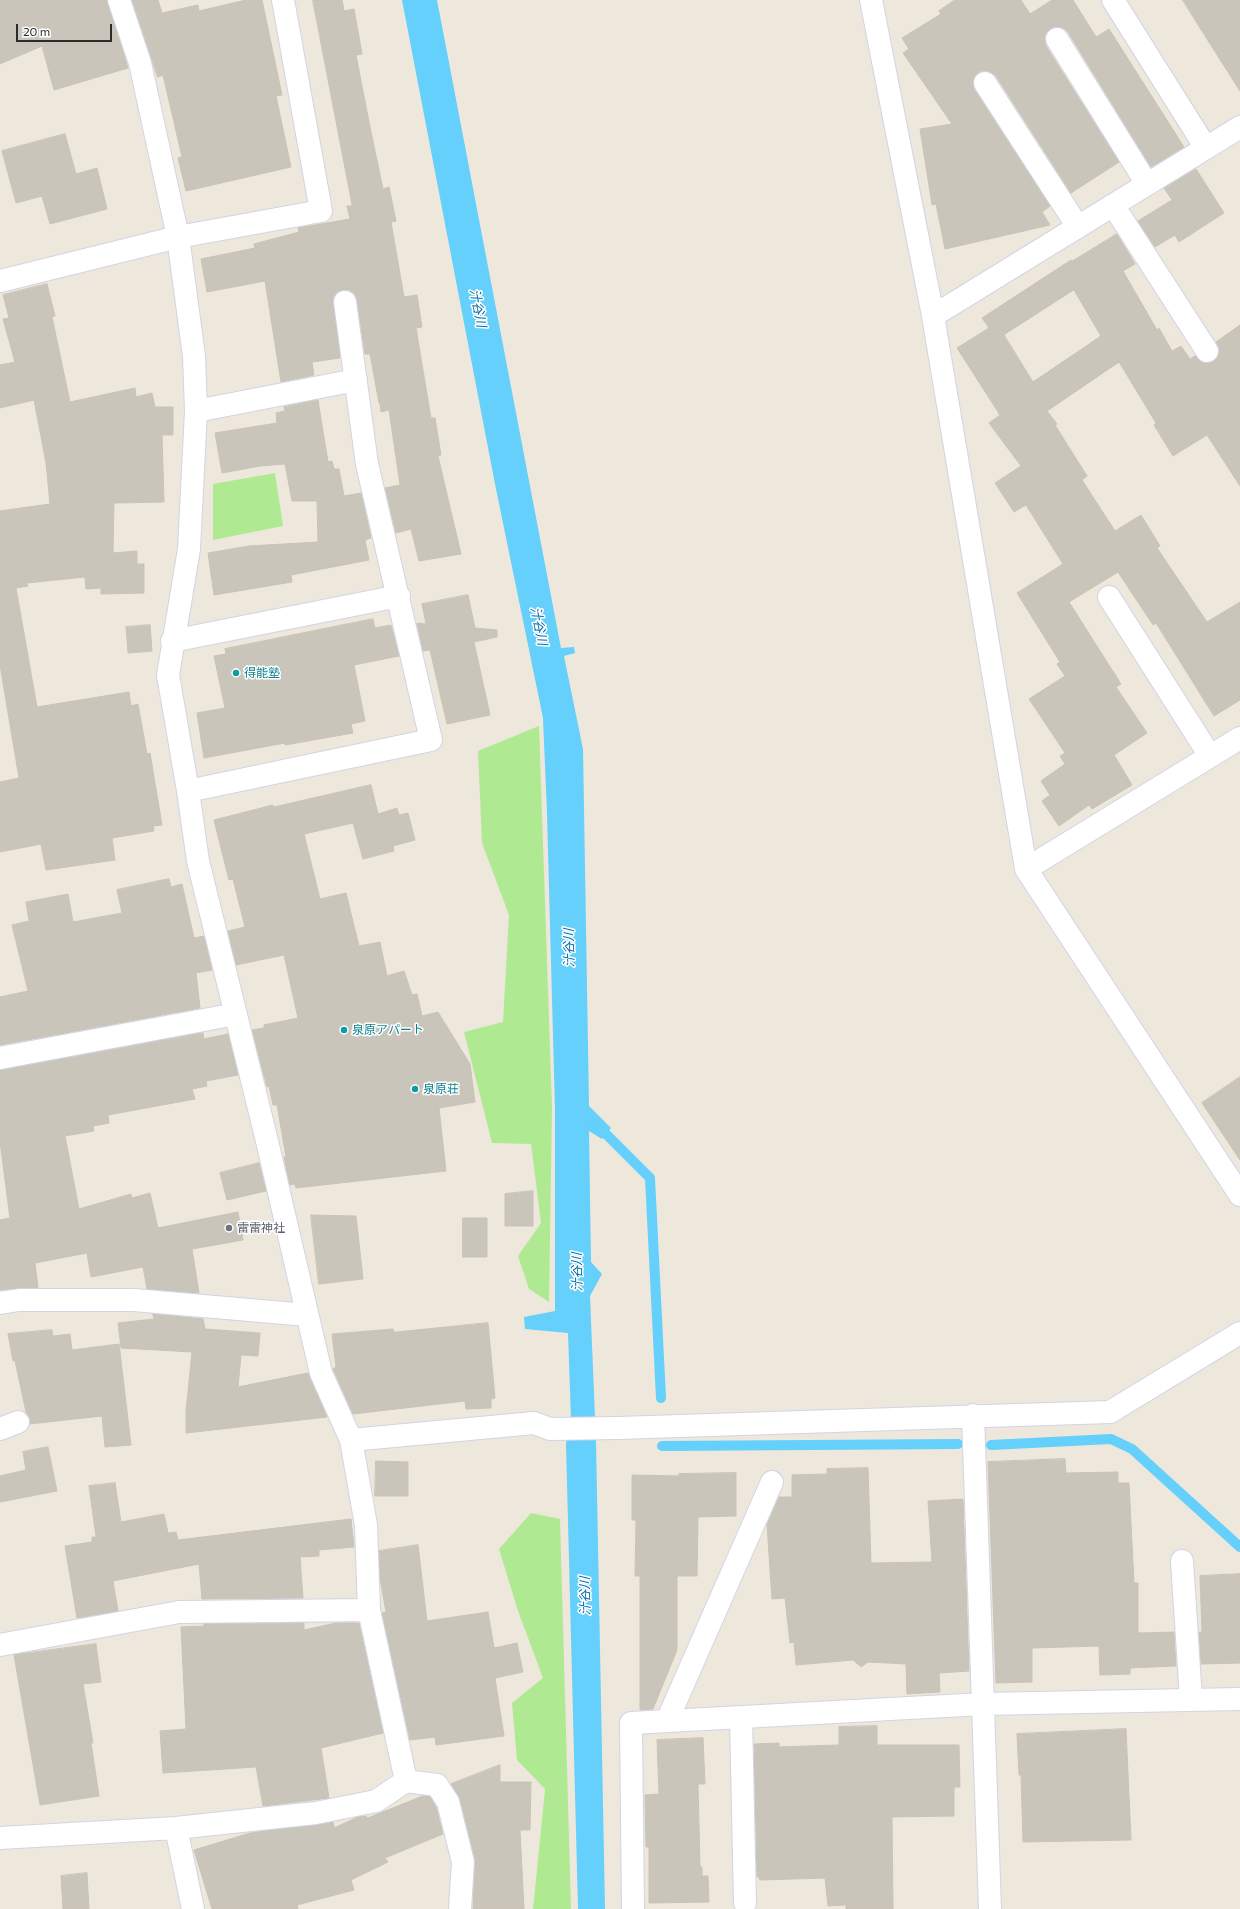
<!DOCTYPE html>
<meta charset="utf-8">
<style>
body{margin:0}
#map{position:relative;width:1240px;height:1909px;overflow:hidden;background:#eee7dc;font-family:Commissioner,sans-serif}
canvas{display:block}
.scale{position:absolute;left:16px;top:24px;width:96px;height:18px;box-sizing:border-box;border:2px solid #2b2b2b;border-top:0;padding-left:5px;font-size:12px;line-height:14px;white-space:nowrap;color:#2b2b2b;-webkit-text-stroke:3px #fff;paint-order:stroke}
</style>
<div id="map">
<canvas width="1240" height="1909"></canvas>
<div class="scale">20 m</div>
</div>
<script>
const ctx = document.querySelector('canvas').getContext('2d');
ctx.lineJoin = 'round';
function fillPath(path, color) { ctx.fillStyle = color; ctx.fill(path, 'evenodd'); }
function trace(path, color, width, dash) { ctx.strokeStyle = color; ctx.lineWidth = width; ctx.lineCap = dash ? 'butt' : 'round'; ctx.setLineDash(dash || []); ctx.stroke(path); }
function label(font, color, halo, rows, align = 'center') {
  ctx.font = font + ' Commissioner,"Noto Sans JP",sans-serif'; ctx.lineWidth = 3; ctx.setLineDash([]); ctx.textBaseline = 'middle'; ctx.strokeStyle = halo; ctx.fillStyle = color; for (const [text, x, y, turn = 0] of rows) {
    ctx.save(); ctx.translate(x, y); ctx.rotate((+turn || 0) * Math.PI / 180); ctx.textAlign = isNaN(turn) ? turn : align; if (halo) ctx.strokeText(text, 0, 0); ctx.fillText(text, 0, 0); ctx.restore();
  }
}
const green = new Path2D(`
 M 275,473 L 283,526 L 213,540 L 213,484 Z
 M 539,726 L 552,1108 L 549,1302 L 529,1289 L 518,1256 L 541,1223 L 531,1144 L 492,1143 L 464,1032 L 503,1022 L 509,915 L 482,843 L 478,751 Z
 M 531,1513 L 560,1519 L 571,1909 L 533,1909 L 545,1789 L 517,1760 L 512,1703 L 543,1678 L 518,1611 L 499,1549 Z`);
const water = new Path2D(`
 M 402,0 L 437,0 L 561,648 L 574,647 L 575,653 L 564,656 L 583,749 L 589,1106 L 611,1128 L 602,1139 L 589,1131 L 591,1262 L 602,1274 L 590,1296 L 596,1442 L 605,1909 L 578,1909 L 566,1444 L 571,1419 L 568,1333 L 525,1329 L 524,1317 L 555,1311 L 555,1110 L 547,813 L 543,718 L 495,484 Z`);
const stream = new Path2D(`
 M 595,1127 L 606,1134 L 650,1178 L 661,1398
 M 991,1445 L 1111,1439 L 1132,1449 L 1240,1547
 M 662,1446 L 958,1444`);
const building = new Path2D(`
 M 0,0 L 107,0 L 128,68 L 54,90 L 42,46 L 0,64 Z
 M 132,0 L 158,0 L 162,13 L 198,5 L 199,11 L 246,0 L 262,0 L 282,95 L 276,96 L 291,167 L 186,191 L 178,158 L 182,157 L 163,75 L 158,77 Z
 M 313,0 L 342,0 L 344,11 L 354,9 L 362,54 L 356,55 L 370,127 L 383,189 L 389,187 L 396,221 L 391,222 L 404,297 L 417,295 L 422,327 L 416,328 L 431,418 L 435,418 L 441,455 L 438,456 L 461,554 L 419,561 L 411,529 L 396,533 L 385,488 L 400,485 L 389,410 L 381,412 L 380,403 L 379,403 L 370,354 L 365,354 L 357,300 L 355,294 L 349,290 L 343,290 L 337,292 L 333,298 L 340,358 L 312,362 L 314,375 L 281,382 L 265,281 L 207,292 L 201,259 L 255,248 L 254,244 L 299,232 L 298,228 L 350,219 L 347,206 L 352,206 Z
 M 955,0 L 1021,0 L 1030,14 L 1052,0 L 1073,0 L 1096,37 L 1109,29 L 1184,147 L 1151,167 L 1068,32 L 1063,28 L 1056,27 L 1051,28 L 1046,33 L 1045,40 L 1046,46 L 1119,162 L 1071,193 L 996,76 L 990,72 L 985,71 L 979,72 L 974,78 L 973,83 L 974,89 L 1050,206 L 1042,212 L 1050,225 L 945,249 L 936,204 L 932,205 L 920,129 L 952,124 L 903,53 L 909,49 L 902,38 L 941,14 L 939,11 Z
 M 1183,0 L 1240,0 L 1240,91 L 1200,28 Z
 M 65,134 L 76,174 L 97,168 L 107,209 L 50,224 L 42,196 L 16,203 L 2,151 Z
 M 1196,169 L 1224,213 L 1179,242 L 1175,235 L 1155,247 L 1138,221 L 1172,200 L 1164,188 Z
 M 1117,234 L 1135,264 L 1123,271 L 1157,330 L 1159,328 L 1172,351 L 1181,346 L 1190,359 L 1195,356 L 1202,362 L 1208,363 L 1213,362 L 1218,357 L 1219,351 L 1216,342 L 1240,325 L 1240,486 L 1207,435 L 1173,456 L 1154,425 L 1156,423 L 1119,362 L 1047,411 L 1057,424 L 1055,425 L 1087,476 L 1082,480 L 1115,531 L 1141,515 L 1160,546 L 1157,548 L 1207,622 L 1240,602 L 1240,700 L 1214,716 L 1156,623 L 1153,625 L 1118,572 L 1069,602 L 1121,684 L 1116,687 L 1147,733 L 1114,755 L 1132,785 L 1092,809 L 1089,805 L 1059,826 L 1042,801 L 1050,795 L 1041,781 L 1065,764 L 1060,756 L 1065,753 L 1029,699 L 1065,676 L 1057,664 L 1060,662 L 1017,593 L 1063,564 L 1026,505 L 1014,512 L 995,483 L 1021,466 L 989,423 L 1000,415 L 957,348 L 989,328 L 982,318 L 1071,260 L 1072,261 ZM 1074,290 L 1101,336 L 1033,382 L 1004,335 Z
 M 47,284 L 55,316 L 52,317 L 70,402 L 135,388 L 136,397 L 152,393 L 155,407 L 173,407 L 173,435 L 162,435 L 164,502 L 114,503 L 113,553 L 137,551 L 137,564 L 144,564 L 144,593 L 101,594 L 101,588 L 86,589 L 85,577 L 27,583 L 28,586 L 16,588 L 37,707 L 129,692 L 131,706 L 138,704 L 147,754 L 150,753 L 162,825 L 153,826 L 154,831 L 112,838 L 115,860 L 46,870 L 41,844 L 0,852 L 0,782 L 19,778 L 0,665 L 0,511 L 50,504 L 46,463 L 34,400 L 0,408 L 0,365 L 15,362 L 3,319 L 9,318 L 3,295 Z
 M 318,400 L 328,462 L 332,461 L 334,469 L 339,469 L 344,496 L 361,493 L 371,538 L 365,540 L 369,560 L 291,575 L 292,582 L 214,595 L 208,553 L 249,546 L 318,542 L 317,501 L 292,501 L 285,464 L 260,466 L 222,473 L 215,433 L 277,423 L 276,413 L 285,411 L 284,407 Z
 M 468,595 L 475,628 L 497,630 L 497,637 L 474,642 L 490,715 L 447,724 L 430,650 L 423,651 L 417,623 L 426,624 L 422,604 Z
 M 373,619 L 375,628 L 391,625 L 399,656 L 354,665 L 365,721 L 351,724 L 353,733 L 285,745 L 285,743 L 204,758 L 197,713 L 225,708 L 214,656 L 226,654 L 225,649 Z
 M 150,625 L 152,651 L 128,653 L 126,627 Z
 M 371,785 L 378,814 L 397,808 L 399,815 L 408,813 L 415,840 L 393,846 L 394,851 L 363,859 L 353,823 L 304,834 L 320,899 L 346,893 L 359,946 L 380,942 L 387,976 L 404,971 L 412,995 L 417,994 L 422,1016 L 438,1012 L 470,1064 L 475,1102 L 439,1108 L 446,1171 L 296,1188 L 295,1184 L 290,1185 L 284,1157 L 286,1157 L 277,1105 L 273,1105 L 269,1086 L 267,1087 L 252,1030 L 264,1028 L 264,1025 L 298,1018 L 284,955 L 236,965 L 228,931 L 245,927 L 233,879 L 229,880 L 214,820 L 273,805 L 273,807 Z
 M 169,879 L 171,887 L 182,884 L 194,938 L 204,936 L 212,970 L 196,973 L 200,1008 L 0,1045 L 0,997 L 28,991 L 12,925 L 29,921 L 26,902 L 68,894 L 73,922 L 122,913 L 117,890 Z
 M 203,1033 L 204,1039 L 228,1034 L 238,1075 L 206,1081 L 207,1086 L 192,1089 L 195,1099 L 108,1115 L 109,1123 L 93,1126 L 94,1131 L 65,1136 L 79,1209 L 131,1194 L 132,1198 L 150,1193 L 158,1228 L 238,1212 L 243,1240 L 192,1249 L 199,1293 L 147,1289 L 143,1267 L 91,1277 L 87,1253 L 35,1263 L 38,1288 L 19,1288 L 0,1290 L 0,1220 L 10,1218 L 0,1142 L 0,1070 Z
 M 1240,1077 L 1240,1160 L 1202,1103 Z
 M 259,1163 L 266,1191 L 227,1200 L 220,1173 Z
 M 533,1191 L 533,1226 L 505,1226 L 505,1194 Z
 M 311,1215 L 356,1216 L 363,1279 L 319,1284 Z
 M 463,1218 L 487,1218 L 487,1257 L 463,1257 Z
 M 153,1314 L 203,1319 L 205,1329 L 260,1333 L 258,1356 L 241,1355 L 238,1387 L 308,1373 L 327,1417 L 186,1433 L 186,1411 L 192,1352 L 121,1348 L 118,1323 L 154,1319 Z
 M 488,1323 L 495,1398 L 491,1399 L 491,1408 L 466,1409 L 465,1401 L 353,1414 L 333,1369 L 336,1367 L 332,1334 L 393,1329 L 394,1332 Z
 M 52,1330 L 53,1336 L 70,1334 L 72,1350 L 119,1344 L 131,1445 L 105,1447 L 102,1416 L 30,1424 L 30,1418 L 26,1412 L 15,1361 L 13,1361 L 8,1334 Z
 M 48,1447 L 57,1491 L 0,1502 L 0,1476 L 26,1470 L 23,1452 Z
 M 1065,1459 L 1066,1473 L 1118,1472 L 1118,1483 L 1129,1483 L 1134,1583 L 1138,1583 L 1138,1633 L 1174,1632 L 1176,1666 L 1130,1668 L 1130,1674 L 1100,1675 L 1099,1646 L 1032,1648 L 1032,1682 L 996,1683 L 988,1462 Z
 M 376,1461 L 408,1462 L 408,1496 L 375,1496 Z
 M 868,1468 L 871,1563 L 932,1562 L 928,1501 L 963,1499 L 969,1671 L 939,1673 L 940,1692 L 907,1694 L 906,1664 L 868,1662 L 861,1667 L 853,1660 L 796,1665 L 794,1642 L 790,1643 L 785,1598 L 772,1599 L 767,1525 L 779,1497 L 792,1497 L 792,1475 L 827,1474 L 827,1469 Z
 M 736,1473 L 736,1516 L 698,1517 L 697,1576 L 677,1576 L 677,1650 L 653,1709 L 640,1710 L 640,1576 L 635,1576 L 636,1520 L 632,1520 L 632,1475 L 679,1476 L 679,1474 Z
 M 115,1483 L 121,1522 L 164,1514 L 168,1533 L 176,1532 L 178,1540 L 351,1519 L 354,1547 L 319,1550 L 319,1556 L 300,1557 L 303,1598 L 202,1599 L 199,1564 L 113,1581 L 118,1611 L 77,1618 L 65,1546 L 92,1542 L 92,1537 L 96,1537 L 89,1486 Z
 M 418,1545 L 427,1621 L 488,1612 L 494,1648 L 517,1643 L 523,1672 L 495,1678 L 504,1736 L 436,1745 L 435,1737 L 410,1740 L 382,1613 L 386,1612 L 380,1578 L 379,1551 Z
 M 1240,1574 L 1240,1663 L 1201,1664 L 1199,1632 L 1202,1632 L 1200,1576 Z
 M 304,1623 L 304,1630 L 336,1623 L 359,1623 L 383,1733 L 321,1748 L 329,1798 L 263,1806 L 256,1767 L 163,1773 L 160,1731 L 186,1729 L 181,1627 L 204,1626 L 204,1624 Z
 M 96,1644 L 101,1682 L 83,1684 L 93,1743 L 91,1743 L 99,1796 L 40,1805 L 14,1655 Z
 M 877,1726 L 877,1745 L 959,1745 L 960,1787 L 954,1787 L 954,1816 L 892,1817 L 893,1909 L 846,1909 L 846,1905 L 828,1906 L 825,1878 L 760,1880 L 759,1877 L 757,1877 L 754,1744 L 779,1743 L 779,1747 L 839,1745 L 839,1727 Z
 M 1126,1729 L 1131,1840 L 1023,1842 L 1021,1775 L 1019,1775 L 1017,1734 Z
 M 703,1738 L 705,1784 L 698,1784 L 700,1867 L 702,1867 L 702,1876 L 708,1876 L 709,1902 L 649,1903 L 649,1847 L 646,1847 L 645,1795 L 659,1794 L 657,1740 Z
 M 500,1765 L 500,1782 L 531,1782 L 530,1830 L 520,1830 L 524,1909 L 473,1909 L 475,1859 L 460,1799 L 451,1784 Z
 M 423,1796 L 430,1797 L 436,1807 L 443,1834 L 385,1858 L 388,1862 L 351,1880 L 354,1890 L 297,1905 L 298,1909 L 212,1909 L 194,1850 L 250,1833 L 333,1822 L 334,1828 L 358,1817 L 366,1816 L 367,1818 Z
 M 87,1873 L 89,1909 L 63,1909 L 61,1876 Z`);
const street = new Path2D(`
 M 871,0 L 933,316 L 1026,869 L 1240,1195
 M 1113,0 L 1206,148
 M 1057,39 L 1147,184
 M 985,83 L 1078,227
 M 1113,205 L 1207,351
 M 0,281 L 178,237 L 321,211 L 283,0
 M 933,316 L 1240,127
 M 196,411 L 356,380
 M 1109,597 L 1210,756
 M 172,641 L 399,596
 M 188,791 L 431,740 L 367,464 L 345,302
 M 1026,869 L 1240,738
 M 0,1058 L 236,1014
 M 0,1303 L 19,1300 L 134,1300 L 307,1315
 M 973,1415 L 990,1909
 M 0,1429 L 18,1422
 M 351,1440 L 534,1423 L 550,1429 L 618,1428 L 1110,1412 L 1240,1333
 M 1182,1561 L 1191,1700
 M 0,1645 L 179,1612 L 369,1610
 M 741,1717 L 745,1903
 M 667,1721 L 772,1482
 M 406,1781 L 437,1785 L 448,1802 L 463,1862 L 460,1909
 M 176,1828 L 193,1909
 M 0,1838 L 176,1828 L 316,1813 L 376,1801 L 406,1781 L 369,1610 L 366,1525 L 351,1440 L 321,1373 L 267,1141 L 198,861 L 188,791 L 168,675 L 189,549 L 196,411 L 194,356 L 178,237 L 140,63 L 119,0
 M 633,1909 L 631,1723 L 983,1704 L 1240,1699`);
const markers = [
 [236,673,4,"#0f9aa8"],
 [344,1030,4,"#0f9aa8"],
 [415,1089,4,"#0f9aa8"],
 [229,1228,4,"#6b7280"]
];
const cultureNames = [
 ["得能塾",244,673],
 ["泉原アパート",352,1030],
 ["泉原荘",423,1089]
];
const worshipNames = [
 ["雷雷神社",237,1228]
];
const waterNames = [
 ["汁谷川",478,308,79],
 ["汁谷川",539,626,79],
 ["汁谷川",569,948,-91],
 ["汁谷川",577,1272,-91],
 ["汁谷川",585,1596,-91]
];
fillPath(green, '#afea93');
fillPath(water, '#64d0fb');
trace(stream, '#64d0fb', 10);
fillPath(building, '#c9c5ba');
trace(building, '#cac3b5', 1);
trace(street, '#d1d4e5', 24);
trace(street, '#fff', 22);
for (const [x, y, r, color] of markers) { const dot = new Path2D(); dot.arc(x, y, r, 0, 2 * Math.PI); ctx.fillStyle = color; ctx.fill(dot); trace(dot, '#fff', 1.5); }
label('12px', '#0d838f', '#fff', cultureNames, 'left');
label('12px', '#5b616d', '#fff', worshipNames, 'left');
label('italic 13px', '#006caa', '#fff', waterNames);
</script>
